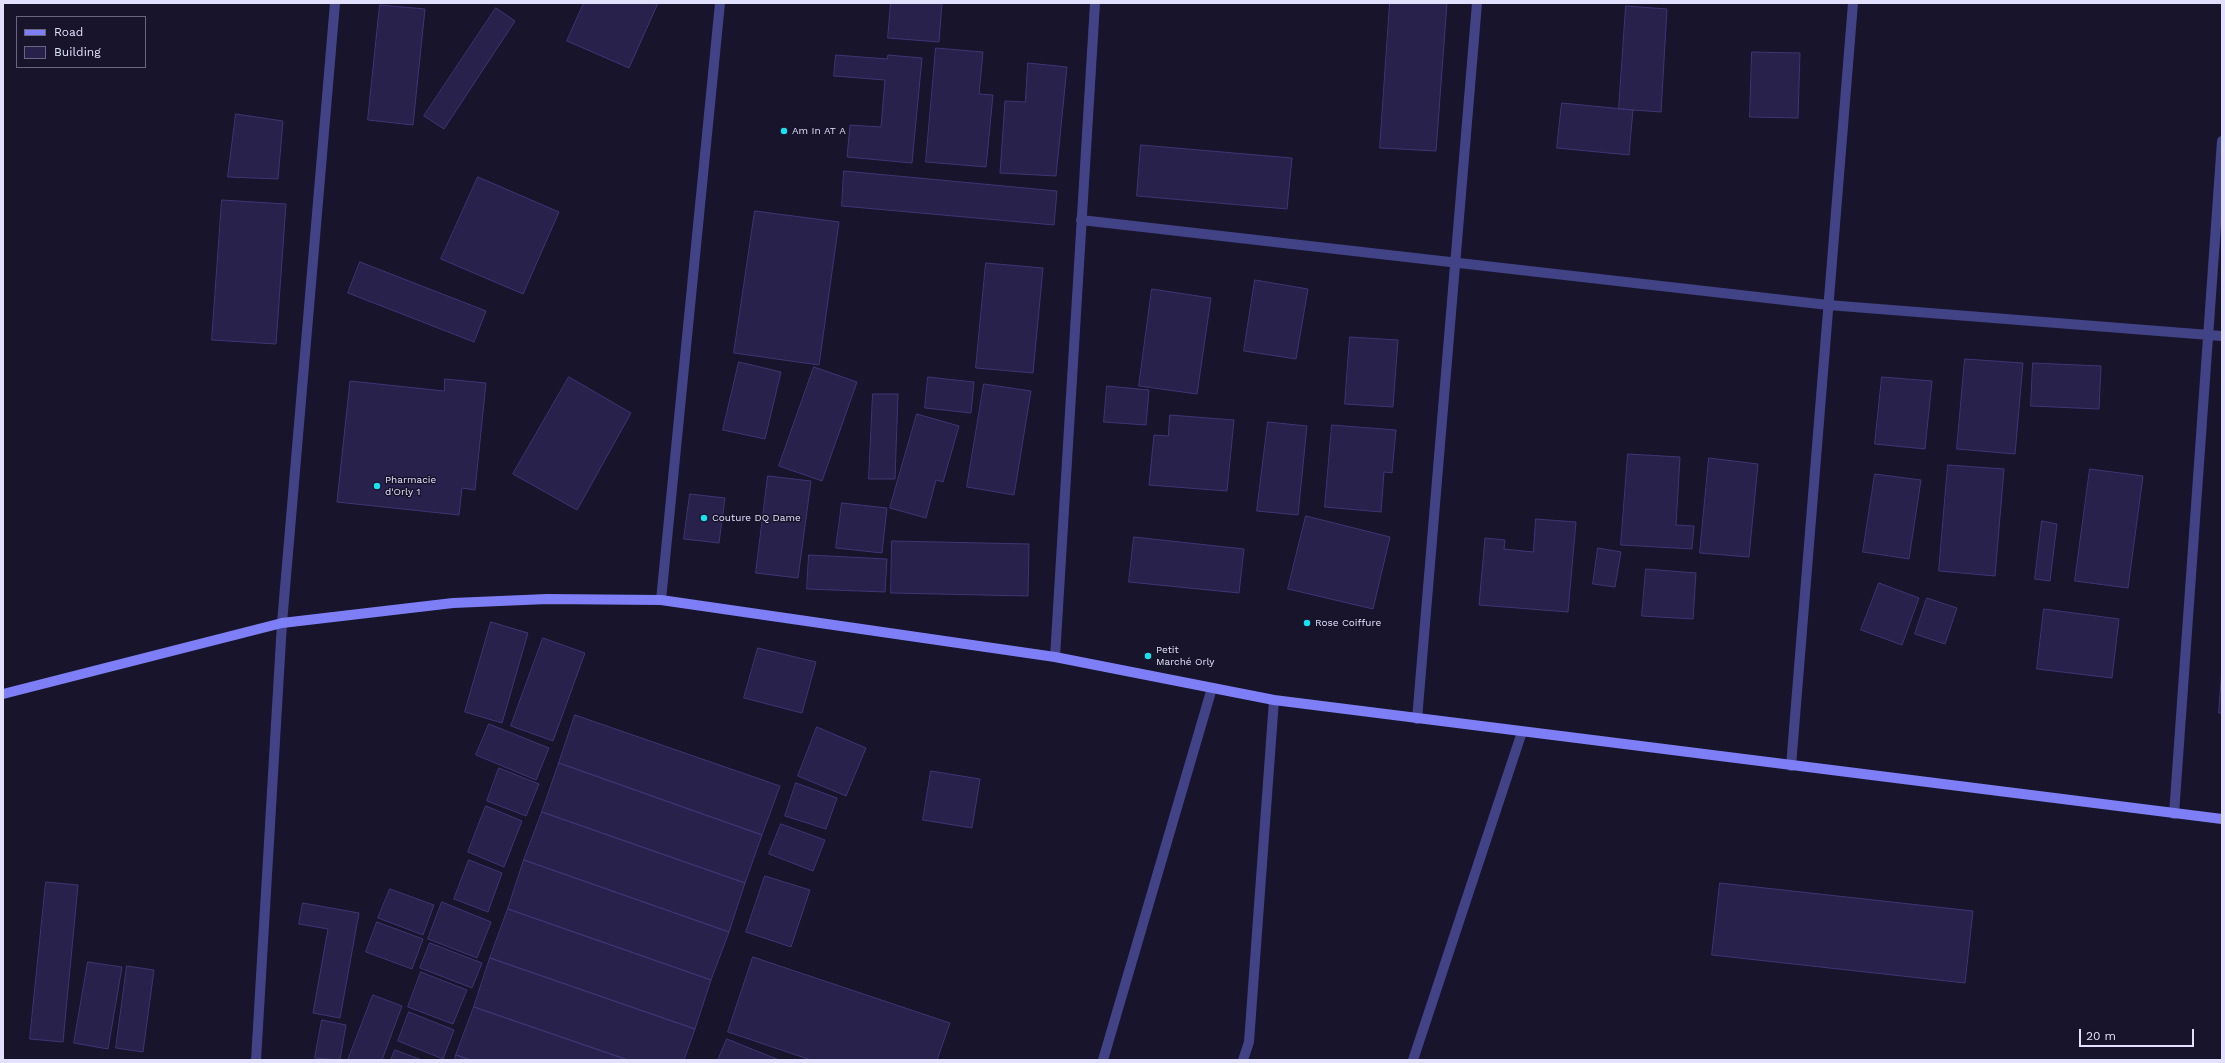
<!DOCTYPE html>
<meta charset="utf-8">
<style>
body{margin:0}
#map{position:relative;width:2225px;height:1063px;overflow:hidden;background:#17142b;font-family:"Work Sans",sans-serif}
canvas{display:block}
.frame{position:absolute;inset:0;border:4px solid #e2e0fd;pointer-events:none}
.legend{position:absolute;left:16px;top:16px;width:130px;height:52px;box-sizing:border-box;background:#17142b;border:1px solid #68667f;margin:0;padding:5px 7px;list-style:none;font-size:12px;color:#e2e0fd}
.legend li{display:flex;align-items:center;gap:8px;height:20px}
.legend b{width:20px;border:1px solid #68667f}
.scale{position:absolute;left:2079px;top:1029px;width:115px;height:18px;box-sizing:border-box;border:2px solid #e2e0fd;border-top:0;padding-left:5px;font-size:12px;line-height:14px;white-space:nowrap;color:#e2e0fd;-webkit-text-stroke:3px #17142b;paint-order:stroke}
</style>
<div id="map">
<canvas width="2225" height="1063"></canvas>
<div class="frame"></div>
<ul class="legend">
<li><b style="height:5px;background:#7e7ff6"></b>Road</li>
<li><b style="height:11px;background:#28214b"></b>Building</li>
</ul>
<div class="scale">20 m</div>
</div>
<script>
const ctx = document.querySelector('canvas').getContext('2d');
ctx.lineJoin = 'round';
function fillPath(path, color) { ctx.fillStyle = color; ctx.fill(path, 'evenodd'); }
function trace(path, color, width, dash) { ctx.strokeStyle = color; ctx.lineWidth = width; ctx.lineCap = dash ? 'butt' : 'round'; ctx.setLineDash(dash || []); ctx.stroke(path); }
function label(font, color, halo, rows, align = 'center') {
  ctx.font = font + ' "Work Sans",sans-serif'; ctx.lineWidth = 3; ctx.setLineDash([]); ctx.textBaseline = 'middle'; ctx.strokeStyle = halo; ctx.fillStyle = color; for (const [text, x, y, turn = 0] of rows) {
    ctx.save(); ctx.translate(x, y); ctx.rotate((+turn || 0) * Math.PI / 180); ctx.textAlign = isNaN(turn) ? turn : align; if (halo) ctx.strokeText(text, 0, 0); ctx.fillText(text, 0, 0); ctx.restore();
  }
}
const building = new Path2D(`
 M 584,3 L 658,3 L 629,68 L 567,41 Z
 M 891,3 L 942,3 L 939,42 L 888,38 Z
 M 1390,3 L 1447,3 L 1436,151 L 1380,148 Z
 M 380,5 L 425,9 L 413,125 L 368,120 Z
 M 1626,6 L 1667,9 L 1661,112 L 1619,109 Z
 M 496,8 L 515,21 L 444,129 L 424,116 Z
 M 936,48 L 983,52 L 979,94 L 993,95 L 986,167 L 926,162 Z
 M 1752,52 L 1800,53 L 1798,118 L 1750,117 Z
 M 836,55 L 887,59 L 888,55 L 922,58 L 912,163 L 847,157 L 850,125 L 881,127 L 885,80 L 834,76 Z
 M 1028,63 L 1067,67 L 1056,176 L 1000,173 L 1005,101 L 1025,102 Z
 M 1562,103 L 1633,110 L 1629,155 L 1557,148 Z
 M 236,114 L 283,121 L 278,179 L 228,177 Z
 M 1141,145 L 1292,158 L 1287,209 L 1137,196 Z
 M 844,171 L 1057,191 L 1054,225 L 842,206 Z
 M 478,177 L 559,212 L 523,294 L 441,259 Z
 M 222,200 L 286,204 L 276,344 L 212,340 Z
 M 755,211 L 839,222 L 819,365 L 734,353 Z
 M 360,262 L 486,311 L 474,342 L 348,293 Z
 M 986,263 L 1043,268 L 1033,373 L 976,368 Z
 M 1255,280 L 1308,289 L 1296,359 L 1244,351 Z
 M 1152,289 L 1211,298 L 1197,394 L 1139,386 Z
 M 1350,337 L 1398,340 L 1393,407 L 1345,404 Z
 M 1965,359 L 2023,363 L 2015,454 L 1957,449 Z
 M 739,362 L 781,372 L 765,439 L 723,430 Z
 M 2033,363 L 2101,366 L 2099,409 L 2031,406 Z
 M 814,367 L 857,382 L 822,481 L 779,466 Z
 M 569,377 L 631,413 L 577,510 L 513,474 Z
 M 928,377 L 974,382 L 971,413 L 925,408 Z
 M 1882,377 L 1932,381 L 1925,449 L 1875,444 Z
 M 445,379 L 486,383 L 475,490 L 462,488 L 459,515 L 337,502 L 350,381 L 444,391 Z
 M 984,384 L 1031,391 L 1014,495 L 967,487 Z
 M 1107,386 L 1149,390 L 1146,425 L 1104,422 Z
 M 873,394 L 898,394 L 895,479 L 869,479 Z
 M 917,414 L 959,426 L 943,482 L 936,480 L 926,518 L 890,508 Z
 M 1170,415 L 1234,420 L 1227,491 L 1149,485 L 1154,435 L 1168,436 Z
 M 1268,422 L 1307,426 L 1298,515 L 1257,511 Z
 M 1332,425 L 1396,430 L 1392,473 L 1384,472 L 1381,512 L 1325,507 Z
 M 1628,454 L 1680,457 L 1676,525 L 1694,526 L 1692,549 L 1621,545 Z
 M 1709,458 L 1758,464 L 1749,557 L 1700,553 Z
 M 1948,465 L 2004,469 L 1995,576 L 1939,571 Z
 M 2090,469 L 2143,476 L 2128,588 L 2075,581 Z
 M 1875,474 L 1921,480 L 1909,559 L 1863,552 Z
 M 768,476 L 811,481 L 798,578 L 756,573 Z
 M 690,494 L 725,498 L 719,543 L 684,539 Z
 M 842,503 L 887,508 L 882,553 L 836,548 Z
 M 1306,516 L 1390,537 L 1373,609 L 1288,589 Z
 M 1536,519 L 1576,522 L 1568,612 L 1479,605 L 1485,538 L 1505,540 L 1504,549 L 1533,552 Z
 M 2042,521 L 2057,524 L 2050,581 L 2035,579 Z
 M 1134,537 L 1244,549 L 1239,593 L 1129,582 Z
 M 892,541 L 1029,544 L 1028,596 L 891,593 Z
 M 1598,548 L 1621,552 L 1615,587 L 1593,584 Z
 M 809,555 L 887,559 L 885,592 L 807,589 Z
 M 1646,569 L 1696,573 L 1693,619 L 1642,616 Z
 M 1879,583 L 1919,598 L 1902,645 L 1861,630 Z
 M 1927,598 L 1957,608 L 1945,644 L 1915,634 Z
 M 2044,609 L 2119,619 L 2112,678 L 2037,669 Z
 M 491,622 L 528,633 L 502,723 L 465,712 Z
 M 543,638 L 585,653 L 553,741 L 511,726 Z
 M 758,648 L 816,662 L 802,713 L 744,698 Z
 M 2222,669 L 2222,713 L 2219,713 Z
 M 575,715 L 780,786 L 762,835 L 559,763 Z
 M 489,724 L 549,748 L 536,780 L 476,755 Z
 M 817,727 L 866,748 L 846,796 L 798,776 Z
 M 559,763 L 762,835 L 745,883 L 542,812 Z
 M 499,768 L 539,784 L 526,816 L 487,801 Z
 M 931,771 L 980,779 L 972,828 L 923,820 Z
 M 796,783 L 837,798 L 826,829 L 785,816 Z
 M 486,806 L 522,821 L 504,867 L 468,852 Z
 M 542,812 L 745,883 L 729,932 L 524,860 Z
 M 781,824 L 825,840 L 813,871 L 769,854 Z
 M 469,860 L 502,873 L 488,912 L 454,899 Z
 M 524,860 L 729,932 L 711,980 L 508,909 Z
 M 765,876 L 810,890 L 791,947 L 746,932 Z
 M 46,882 L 78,885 L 63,1042 L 30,1039 Z
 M 1720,883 L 1973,911 L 1965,983 L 1712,955 Z
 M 390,889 L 434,905 L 423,935 L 378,918 Z
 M 442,902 L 491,922 L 477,958 L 428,939 Z
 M 303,903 L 359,913 L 340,1018 L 313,1013 L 328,929 L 299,924 Z
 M 508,909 L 711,980 L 695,1029 L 490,958 Z
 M 377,922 L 423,939 L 412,969 L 366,952 Z
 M 430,943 L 482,963 L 472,988 L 420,968 Z
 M 753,957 L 950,1023 L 937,1060 L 811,1060 L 728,1032 Z
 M 490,958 L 695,1029 L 684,1060 L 628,1060 L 474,1007 Z
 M 88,962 L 122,967 L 108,1049 L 74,1043 Z
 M 127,966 L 154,970 L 143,1052 L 116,1048 Z
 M 421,972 L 467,990 L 453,1024 L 408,1007 Z
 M 373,995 L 402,1006 L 382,1060 L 348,1060 Z
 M 474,1007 L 628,1060 L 471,1060 L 456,1055 Z
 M 409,1012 L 454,1030 L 443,1059 L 398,1041 Z
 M 322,1020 L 346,1025 L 340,1060 L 315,1058 Z
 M 727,1039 L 779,1060 L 718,1060 Z
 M 395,1050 L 422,1060 L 391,1060 Z
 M 456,1055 L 471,1060 L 455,1060 Z`);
const lane = new Path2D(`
 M 1243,1060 L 1249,1042 L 1274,700
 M 1413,1060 L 1522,732`);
const street = new Path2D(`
 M 1081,220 L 1828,305 L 2222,336
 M 661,600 L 720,3
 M 1055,657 L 1095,3
 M 1417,719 L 1477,3
 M 1791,766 L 1853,3
 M 2174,814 L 2222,141
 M 256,1060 L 282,623 L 335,3
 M 1103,1060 L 1212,688`);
const secondary = new Path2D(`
 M 3,694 L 282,623 L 453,603 L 547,599 L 661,600 L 1055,657 L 1274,700 L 2222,819`);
const markers = [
 [784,131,4,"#1ae1ef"],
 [377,486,4,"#1ae1ef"],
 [704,518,4,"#1ae1ef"],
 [1307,623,4,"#1ae1ef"],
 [1148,656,4,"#1ae1ef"]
];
const poiNames = [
 ["Am In AT A",792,131],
 ["Pharmacie",385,480],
 ["d'Orly 1",385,492],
 ["Couture DQ Dame",712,518],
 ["Rose Coiffure",1315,623],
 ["Petit",1156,650],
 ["Marché Orly",1156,662]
];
fillPath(building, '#28214b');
trace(building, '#3f3575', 1);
trace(lane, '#424287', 10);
trace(street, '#424287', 10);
trace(secondary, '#7e7ff6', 10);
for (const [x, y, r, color] of markers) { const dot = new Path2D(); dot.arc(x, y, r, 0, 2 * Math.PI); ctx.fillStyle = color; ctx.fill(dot); trace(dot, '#17142b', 1.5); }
label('10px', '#e2e0fd', '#17142b', poiNames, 'left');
</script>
